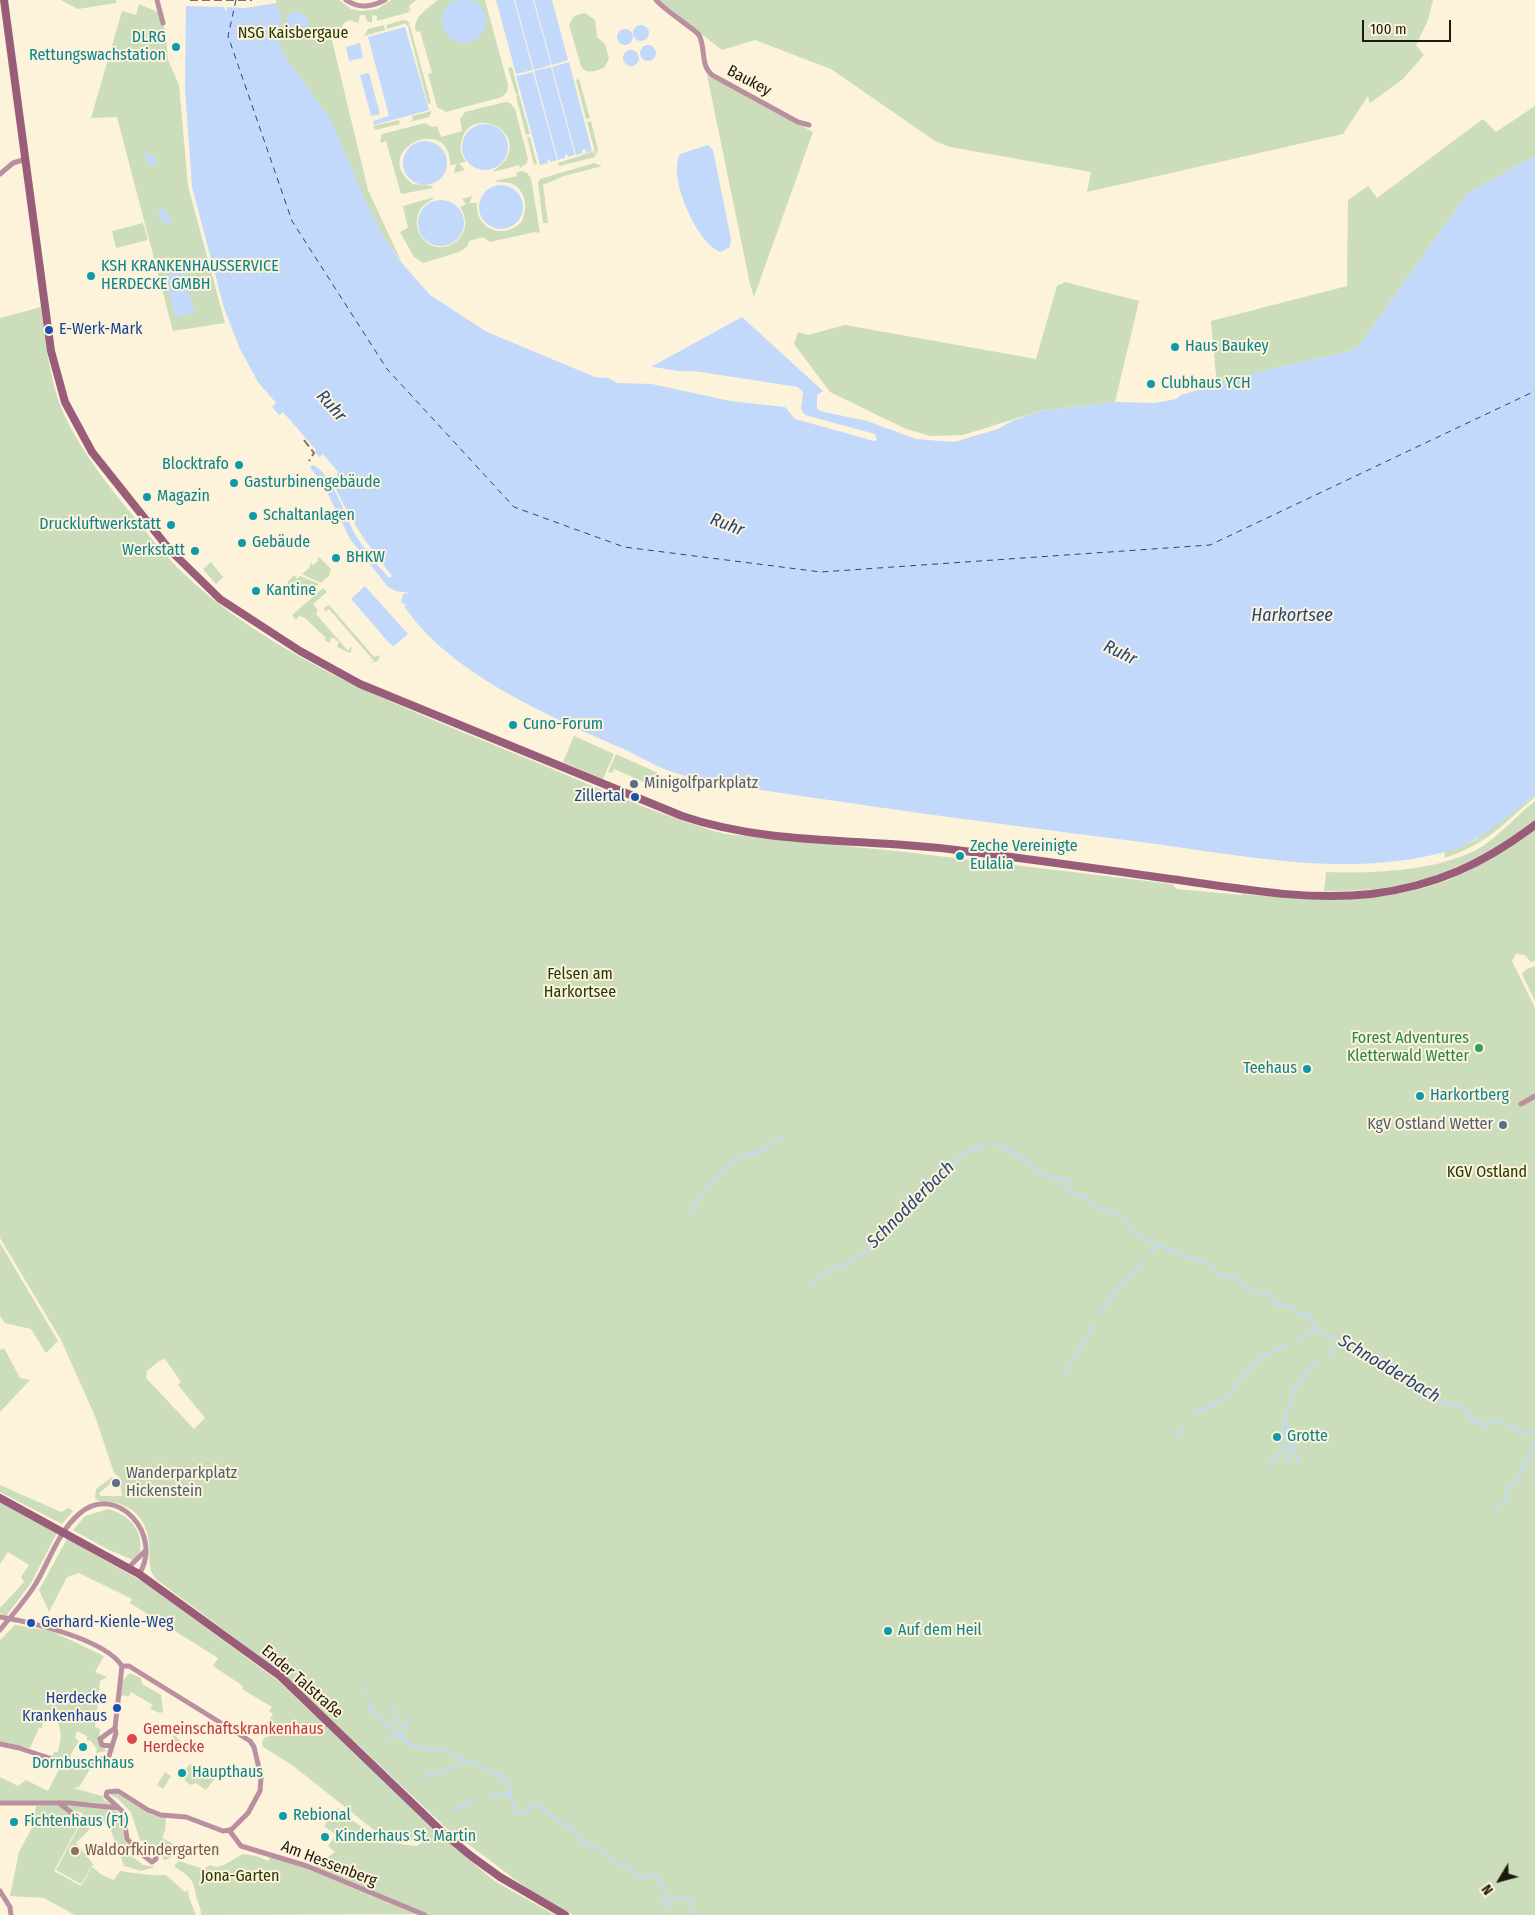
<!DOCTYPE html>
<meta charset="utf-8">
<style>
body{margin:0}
#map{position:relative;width:1535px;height:1915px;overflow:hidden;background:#fdf3da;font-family:"Fira Sans Condensed",sans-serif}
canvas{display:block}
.north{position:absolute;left:1475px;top:1855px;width:50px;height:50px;-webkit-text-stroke:4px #fdf3da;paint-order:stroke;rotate:233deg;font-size:14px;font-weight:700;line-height:20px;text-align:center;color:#1d190e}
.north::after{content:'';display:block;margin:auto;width:18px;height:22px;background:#1d190e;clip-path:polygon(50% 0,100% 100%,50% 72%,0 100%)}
.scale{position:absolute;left:1362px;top:20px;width:89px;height:22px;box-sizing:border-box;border:2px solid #1d190e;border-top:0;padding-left:6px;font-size:15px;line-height:18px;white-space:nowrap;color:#1d190e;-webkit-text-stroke:4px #fdf3da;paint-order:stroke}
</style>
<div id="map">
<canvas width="1535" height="1915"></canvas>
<div class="north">N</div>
<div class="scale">100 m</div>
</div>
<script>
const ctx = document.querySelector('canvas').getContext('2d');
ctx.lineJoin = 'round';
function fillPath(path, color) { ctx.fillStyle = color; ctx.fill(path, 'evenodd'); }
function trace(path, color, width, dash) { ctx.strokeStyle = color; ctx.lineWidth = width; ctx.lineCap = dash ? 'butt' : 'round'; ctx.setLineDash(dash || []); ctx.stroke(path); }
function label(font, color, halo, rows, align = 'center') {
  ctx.font = font + ' "Fira Sans Condensed",sans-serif'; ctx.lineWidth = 4; ctx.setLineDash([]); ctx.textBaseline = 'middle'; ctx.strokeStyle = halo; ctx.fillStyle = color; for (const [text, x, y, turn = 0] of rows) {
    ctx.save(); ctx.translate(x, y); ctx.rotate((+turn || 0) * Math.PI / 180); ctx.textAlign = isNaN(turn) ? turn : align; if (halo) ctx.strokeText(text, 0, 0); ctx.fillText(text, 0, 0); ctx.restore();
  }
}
const green = new Path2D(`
 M 61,0 L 116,0 L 116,3 L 78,9 Z
 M 255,0 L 339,0 L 351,9 L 362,11 L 377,9 L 392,0 L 416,0 L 409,6 L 411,12 L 406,6 L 410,12 L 377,21 L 377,16 L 372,15 L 372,23 L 367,21 L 365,15 L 360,15 L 358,23 L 350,20 L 344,23 L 340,30 L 330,32 L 368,190 L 401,261 L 385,239 L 369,247 Z
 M 438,0 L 485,0 L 508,85 L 507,92 L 502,97 L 446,112 L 437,107 L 428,74 L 432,73 L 420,31 L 416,32 C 412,17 427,9 438,0 Z
 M 658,0 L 1433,0 L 1428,20 L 1416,45 L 1424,55 L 1403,79 L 1370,103 L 1368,96 L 1343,134 L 1087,192 L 1091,172 L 950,147 L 935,141 L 831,69 L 755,40 L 722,50 Z
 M 139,4 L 160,13 L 166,35 L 168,60 L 179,85 L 188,186 L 225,323 L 173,331 L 117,117 L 91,118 L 122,11 L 136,15 Z
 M 585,13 L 595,20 L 597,37 L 605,44 L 609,59 L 604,68 C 595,71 586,75 581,66 L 569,25 L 574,16 Z
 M 403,20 L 408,21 L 410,25 L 407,26 L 406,23 L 387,29 L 386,25 Z
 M 384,25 L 385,30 L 364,36 L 368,29 Z
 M 410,26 L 431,103 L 428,104 L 408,27 Z
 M 512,67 L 519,94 L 516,95 L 508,68 Z
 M 707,75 L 813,132 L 754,297 L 750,284 Z
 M 579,79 L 590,118 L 586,119 L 576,80 Z
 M 519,95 L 530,134 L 526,135 L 516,96 Z
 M 505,102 L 510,103 L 515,109 L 528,159 L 526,164 L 520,168 L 519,165 L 493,172 C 495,168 503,165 506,159 C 524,129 472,106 462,139 C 459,147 461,155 466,162 L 459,163 L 465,170 L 454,173 L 456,164 L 450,165 C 451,112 368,150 413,184 L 432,186 L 433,188 L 401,194 L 386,141 L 380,143 L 382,134 L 425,123 L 432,127 L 437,126 L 441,137 L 462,131 L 460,119 L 465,112 Z
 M 1535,106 L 1535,156 L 1467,194 L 1358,347 L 1350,351 L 1259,372 L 1217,386 L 1211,321 L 1347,286 L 1348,200 L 1368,186 L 1377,198 L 1483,119 L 1496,132 Z
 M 432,111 L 429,117 L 409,122 L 413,120 L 412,116 Z
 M 399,120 L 400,124 L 375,130 L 373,126 Z
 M 591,121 L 598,150 L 596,156 L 587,122 Z
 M 527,137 L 530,137 L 537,164 L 534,165 Z
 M 594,151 L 595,157 L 559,166 L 558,163 Z
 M 594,163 L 602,166 L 564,176 L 543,185 L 548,223 L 543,223 L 538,183 L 540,179 Z
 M 520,171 L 526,172 L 531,178 L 540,233 L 535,232 L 490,242 L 483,237 L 469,241 L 467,247 L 459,252 L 423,263 L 414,257 L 400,232 L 408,228 L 403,206 L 435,197 C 431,201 422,204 419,212 C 416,219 416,228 420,234 C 436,264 480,238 460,207 L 466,204 L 462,199 L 472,196 L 470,203 L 477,203 C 475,231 506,240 522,221 C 528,207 526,189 510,183 C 505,182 498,183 495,181 L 517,176 L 516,173 Z
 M 143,223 L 148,240 L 116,248 L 112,231 Z
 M 1065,282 L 1139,301 L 1115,402 L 1040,411 L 963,435 L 931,436 L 906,429 L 830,392 L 794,344 L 798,332 L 808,335 L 845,325 L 1036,359 L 1057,286 Z
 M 41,307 C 46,342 49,378 62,410 C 77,444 102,478 125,506 C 147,533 169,562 196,585 C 285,663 398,705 506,750 C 579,779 649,813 725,834 L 905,852 L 1172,884 L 1177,889 L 1242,895 L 1242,894 C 1316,901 1394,906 1464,873 C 1489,861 1512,843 1535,828 L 1535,961 L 1531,962 L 1525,955 L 1516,954 L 1512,961 L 1535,1008 L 1535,1915 L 573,1915 L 532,1892 L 444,1826 L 282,1673 L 157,1580 C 146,1568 151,1558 149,1543 C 146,1513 126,1501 98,1501 L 95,1498 L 96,1489 L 112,1477 L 115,1480 L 99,1493 L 101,1496 L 122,1496 L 119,1477 L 114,1473 L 95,1416 L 61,1340 L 0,1238 L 0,318 ZM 165,1359 L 181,1382 L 178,1385 L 205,1418 L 194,1429 L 146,1378 L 147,1371 L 159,1361 Z
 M 318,556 L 331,569 L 329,576 L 321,583 L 302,574 L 310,567 L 310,563 L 313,565 L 318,561 Z
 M 211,562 L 223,577 L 216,584 L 203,569 Z
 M 295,575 L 296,579 L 300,576 L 319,584 L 305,595 L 298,596 L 287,582 Z
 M 323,588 L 327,592 L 313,604 L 318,610 L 316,614 L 348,651 L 351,647 L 352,648 L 350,653 L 337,647 L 339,642 L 332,637 L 329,643 L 325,640 L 326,638 L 305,618 L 299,616 L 296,620 L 292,615 Z
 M 329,605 L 374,657 L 380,655 L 378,661 L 370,663 L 374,661 L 329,609 L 325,612 L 324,608 Z
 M 574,736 L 614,754 L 603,779 L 563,762 Z
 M 616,754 L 660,774 L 655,787 L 614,769 L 612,773 L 608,772 Z
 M 1535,795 L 1535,797 C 1503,824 1486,845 1444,858 L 1445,852 L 1474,841 Z
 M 1535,801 L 1535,821 C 1466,870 1410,893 1324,891 L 1326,872 C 1372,874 1443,871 1483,846 C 1502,833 1517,815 1535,801 Z
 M 1535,966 L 1535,1001 L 1522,974 L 1525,970 Z
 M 0,1243 L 58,1341 L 46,1353 L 31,1329 L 5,1323 L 0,1316 Z
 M 4,1348 L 20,1378 L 30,1380 L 0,1412 L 0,1350 Z
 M 0,1485 L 61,1512 L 69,1508 L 73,1511 L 62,1524 L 0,1492 Z
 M 0,1502 L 57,1533 L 31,1583 L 6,1616 L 0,1613 L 0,1608 L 24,1582 L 21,1577 L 29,1565 L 8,1552 L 0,1564 Z
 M 108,1509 C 129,1515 143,1529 140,1552 L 133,1560 L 109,1550 L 73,1530 L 85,1516 Z
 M 67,1539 L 143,1582 L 277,1680 L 468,1859 L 496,1882 L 555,1915 L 429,1915 L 314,1867 L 335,1852 L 328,1846 L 336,1835 L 324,1826 L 338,1808 C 367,1832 378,1843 417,1846 L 427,1838 L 424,1835 L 408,1842 L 379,1834 L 292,1765 L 263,1747 L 262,1743 L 264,1738 L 288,1729 L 287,1727 L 283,1727 L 255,1735 L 259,1728 L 263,1730 L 273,1714 L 269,1711 L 272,1707 L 242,1689 L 243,1686 L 213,1666 L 218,1658 L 130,1603 L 132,1599 L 79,1573 L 67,1577 L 49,1612 L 39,1590 Z
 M 15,1625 L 51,1631 L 104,1656 L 95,1672 L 107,1677 L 100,1681 L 95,1727 L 100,1729 L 99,1738 L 106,1751 L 96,1753 L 97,1749 L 90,1740 L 87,1741 L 87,1736 L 77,1731 L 75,1738 L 79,1741 L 71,1754 L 70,1762 L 52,1756 L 54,1752 L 58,1752 L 61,1737 L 59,1725 L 57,1722 L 43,1721 L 42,1728 L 39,1728 L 30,1748 L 0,1742 L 0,1640 Z
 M 130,1673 L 141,1678 L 142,1684 L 161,1695 L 163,1712 L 160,1713 L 150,1709 L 153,1705 L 131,1692 L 128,1697 L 124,1695 L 121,1697 L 123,1680 Z
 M 174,1735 L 190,1750 L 187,1755 L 170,1742 Z
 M 62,1764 L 82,1768 L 92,1766 L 79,1787 L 73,1788 L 102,1796 L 104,1800 L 114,1806 L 91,1802 L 0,1801 L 0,1777 L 18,1786 L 26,1780 L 48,1791 Z
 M 190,1764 L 216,1777 L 206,1790 L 196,1783 L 191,1785 L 185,1781 L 185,1776 L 182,1780 L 177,1776 L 183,1767 L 186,1769 Z
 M 165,1772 L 171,1776 L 163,1789 L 157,1785 Z
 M 116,1793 L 152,1815 L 166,1818 L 165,1830 L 162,1838 L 176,1845 L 173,1849 L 176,1852 L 170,1858 L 164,1860 L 156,1848 L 140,1840 L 131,1812 L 117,1798 L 110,1795 Z
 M 59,1805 L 81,1821 L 54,1871 L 81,1886 L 92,1867 L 102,1875 L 114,1880 L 120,1871 C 135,1873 150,1876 166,1875 L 185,1892 L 188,1890 L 189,1898 L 196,1915 L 75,1915 L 44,1898 L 10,1896 L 19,1852 L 34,1824 L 36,1806 Z
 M 66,1805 L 110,1809 L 118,1812 L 122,1820 L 124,1840 L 138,1854 C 116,1851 115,1840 108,1824 L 91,1817 L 87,1822 L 82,1813 L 67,1808 Z
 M 81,1823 L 90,1829 L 76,1843 L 94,1865 L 92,1866 L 81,1884 L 56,1870 Z
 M 118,1848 C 127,1856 135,1857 143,1865 L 155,1867 L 141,1871 L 124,1866 L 121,1857 L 114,1852 Z
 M 243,1854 L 256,1856 L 268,1861 L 271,1856 L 308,1867 L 419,1914 L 201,1915 C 201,1907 198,1903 196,1896 C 194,1878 189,1877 174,1866 L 179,1861 L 204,1869 L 210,1865 C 221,1871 232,1859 243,1854 Z`);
const water = new Path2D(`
 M442 21a22 22 0 1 1 44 0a22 22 0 1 1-44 0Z
 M 273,0 L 281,15 L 278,40 L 283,54 L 330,118 L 369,209 L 386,240 L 401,262 L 430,295 L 487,332 L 595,377 L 608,378 L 617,383 L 652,384 L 730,401 L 785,407 L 795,419 L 874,441 L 877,440 L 875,434 L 805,415 L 801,409 L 803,392 L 798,387 L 694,371 C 679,373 666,368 651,367 L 742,317 L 823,391 L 817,395 L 817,408 L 820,411 L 867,421 L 916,439 L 954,442 L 998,429 L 1012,421 L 1040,411 L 1115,402 L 1155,403 L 1176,399 L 1181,395 L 1258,372 L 1350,351 L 1358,347 L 1467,194 L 1535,156 L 1535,795 C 1506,816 1481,843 1445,852 C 1344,879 1236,854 1134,841 C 991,823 847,804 704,781 C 691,777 677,774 664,769 C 646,761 630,751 612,744 C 543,713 448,672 404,606 L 407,605 L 401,603 L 403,594 L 410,593 L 396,591 L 388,587 L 350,539 L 325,488 L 310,467 L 313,465 C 332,473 345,516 355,534 C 365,550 376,564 389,578 L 392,576 C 366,543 352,523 334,485 L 338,472 L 323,454 L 319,457 L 315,452 L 316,450 L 283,412 L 279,415 L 272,407 L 276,403 L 258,382 L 240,349 L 224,308 L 192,187 L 185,88 L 186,2 Z
 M 496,0 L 514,0 L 533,70 L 516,74 Z
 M 515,0 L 533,0 L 551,65 L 534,70 Z
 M 534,0 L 552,0 L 568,60 L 552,65 Z
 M286 23a11 11 0 1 1 22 0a11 11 0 1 1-22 0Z
 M633 33a8 8 0 1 1 16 0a8 8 0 1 1-16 0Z
 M 405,27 L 429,110 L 374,125 L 373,121 L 389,116 L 368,37 Z
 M617 37a8 8 0 1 1 16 0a8 8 0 1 1-16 0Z
 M 360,43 L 363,58 L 349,61 L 346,47 Z
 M640 53a8 8 0 1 1 16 0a8 8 0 1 1-16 0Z
 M623 58a8 8 0 1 1 16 0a8 8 0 1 1-16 0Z
 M 569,62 L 592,151 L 586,153 L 585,149 L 582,150 L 583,153 L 576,155 L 552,67 Z
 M 551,67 L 575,155 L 568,157 L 567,154 L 565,155 L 565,158 L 558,160 L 534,71 Z
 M 533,72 L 557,160 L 550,162 L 549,159 L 547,160 L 548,163 L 540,165 L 516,76 Z
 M 369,73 L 380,114 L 371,116 L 360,75 Z
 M462 147a23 23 0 1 1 46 0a23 23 0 1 1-46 0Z
 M403 163a22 22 0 1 1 44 0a22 22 0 1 1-44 0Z
 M 708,145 L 713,150 L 731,239 L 730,247 L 721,252 C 697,245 667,176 680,154 Z
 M 144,150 L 157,160 L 153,166 L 148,164 Z
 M479 207a22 22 0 1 1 44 0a22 22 0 1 1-44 0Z
 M418 223a23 23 0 1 1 46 0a23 23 0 1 1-46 0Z
 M 159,209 L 163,209 L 170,219 L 170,227 L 159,217 Z
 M 183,271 L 195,313 L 175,317 L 165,275 Z
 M 365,586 L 408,634 L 394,646 L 390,644 L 351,599 Z`);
const pier = new Path2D(`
 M 183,0 L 276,0 L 277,3 L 245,8 L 227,7 L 226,12 L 224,7 L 183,6 Z`);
const stream = new Path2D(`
 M 996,1144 L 1022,1157 L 1035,1170 L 1049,1177 L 1068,1180 L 1066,1189 L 1069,1193 L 1084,1196 L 1098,1209 L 1115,1213 L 1125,1220 L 1132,1231 L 1141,1238 L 1194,1260 L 1207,1262 L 1219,1275 L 1232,1277 L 1255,1292 L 1270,1293 L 1274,1297 L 1275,1305 L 1292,1306 L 1298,1313 L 1308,1313 L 1313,1324 L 1325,1336 L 1334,1336 L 1341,1344 L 1355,1346 L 1372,1362 L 1395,1371 L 1411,1385 L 1430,1394 L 1433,1400 L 1464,1407 L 1474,1424 L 1481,1422 L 1485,1428 L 1489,1421 C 1501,1422 1514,1424 1521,1434 L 1535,1431
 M 692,1213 L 698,1200 L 713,1179 L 723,1173 L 732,1161 L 762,1150 L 783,1136
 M 1149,1253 L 1160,1246
 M 813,1285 C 827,1266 846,1268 863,1253 C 871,1246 875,1235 884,1230 L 923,1196 L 937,1174 L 945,1168 L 953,1164 L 964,1153 L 986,1144
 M 1101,1313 L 1116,1290 L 1143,1263
 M 1298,1340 L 1312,1332 L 1315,1326
 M 1329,1357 L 1331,1351 L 1340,1345
 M 1064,1375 L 1094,1325
 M 1192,1415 L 1227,1397 L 1240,1380 L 1263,1356 L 1288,1344
 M 1285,1421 L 1294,1442 L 1297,1463
 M 1276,1436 L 1285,1432
 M 1176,1437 L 1185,1425
 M 1269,1463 L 1274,1461 L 1284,1446 L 1286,1437 L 1283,1426 L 1295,1389 L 1306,1371 L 1318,1361
 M 1289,1464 L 1287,1456 L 1292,1439
 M 1495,1509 L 1505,1501 L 1506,1491 L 1517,1480 L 1535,1442
 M 365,1688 L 365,1692
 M 368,1701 C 372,1719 397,1727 405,1742 L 428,1750 L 436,1749 L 455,1755 L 507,1779 L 515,1812 L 519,1815 L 526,1813 L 534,1802 L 559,1822 L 573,1829 L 582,1842 L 601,1849 L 613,1862 L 632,1869 L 635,1875 L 646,1878 L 655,1874 L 666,1894 L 663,1900 L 664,1905 L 667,1906 L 677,1896 L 689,1898 L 692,1903 L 692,1912 L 696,1915
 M 405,1726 L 410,1718
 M 387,1738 L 402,1736 L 404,1727 L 395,1719 L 393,1702
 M 425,1777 L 463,1764 L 465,1761
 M 489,1797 L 510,1793
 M 455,1810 L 476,1799`);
const ferry = new Path2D(`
 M 236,0 L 228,36 L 292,221 L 387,369 L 514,507 L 624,547 L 821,572 L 1210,545 L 1535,391`);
const street = new Path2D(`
 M 157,0 L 163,23
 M 346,0 C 359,9 371,7 385,0
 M 656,0 C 664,10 696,30 699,35 C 706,48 700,65 712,75 L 798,122 L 809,125
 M 0,174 L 13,163 L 26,159
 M 1521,1104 L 1535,1096
 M 129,1567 L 144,1552
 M 0,1617 C 30,1622 105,1639 122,1666 L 115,1728 L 100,1739 L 102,1745 L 111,1746
 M 0,1630 C 12,1615 25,1601 35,1585 C 49,1562 58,1532 79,1514 C 117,1481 164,1536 139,1574
 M 122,1666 L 129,1666 L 250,1741 L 254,1747 L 261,1777 L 260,1791 L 248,1813 L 231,1830 L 223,1831 L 186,1817 L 161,1815 L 148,1810 L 118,1791 L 107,1792 L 106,1796 L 123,1812 L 127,1839 C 133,1845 145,1858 152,1862 L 156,1859 L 156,1854 L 151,1850 L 142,1852
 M 0,1744 L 19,1748 L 73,1766 L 82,1767 L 109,1756
 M 109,1756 L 116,1733 L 115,1728
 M 0,1803 L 70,1803 L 118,1808
 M 59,1803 L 85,1823
 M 229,1830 L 241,1846 L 307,1866 L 425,1915
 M 0,1891 L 10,1907 L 11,1915`);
const secondary = new Path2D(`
 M 4,0 L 51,351 L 65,402 L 92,452 L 169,549 L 220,599 L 300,651 L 360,684 L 682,816 C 770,846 866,838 956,850 C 1031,859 1105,870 1179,880 C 1242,889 1307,901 1371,894 C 1436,886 1483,864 1535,825
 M 0,1498 L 139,1574 L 280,1676 L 440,1830 L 471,1856 L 500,1877 L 565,1915`);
const rail = new Path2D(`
 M 190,0 L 252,0
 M 304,440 L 314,453 L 309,461`);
const markers = [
 [176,47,5,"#0f9aa8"],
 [91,276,5,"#0f9aa8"],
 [49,330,5,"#1a4fb4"],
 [1175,347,5,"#0f9aa8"],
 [1151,384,5,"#0f9aa8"],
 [239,465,5,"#0f9aa8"],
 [234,483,5,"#0f9aa8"],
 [147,497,5,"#0f9aa8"],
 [253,516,5,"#0f9aa8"],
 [171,525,5,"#0f9aa8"],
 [242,543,5,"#0f9aa8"],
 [195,551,5,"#0f9aa8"],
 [336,558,5,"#0f9aa8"],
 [256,591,5,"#0f9aa8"],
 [513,725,5,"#0f9aa8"],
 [634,784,5,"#5c6f8a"],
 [635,797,5,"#1a4fb4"],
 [960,856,5,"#0f9aa8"],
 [1479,1048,5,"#2e9e5b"],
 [1307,1069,5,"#0f9aa8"],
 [1420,1096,5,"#0f9aa8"],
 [1503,1125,5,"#5c6f8a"],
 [1277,1437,5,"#0f9aa8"],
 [116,1483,5,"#5c6f8a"],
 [31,1623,5,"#1a4fb4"],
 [888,1631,5,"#0f9aa8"],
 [117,1708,5,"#1a4fb4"],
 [132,1739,6,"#e0444e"],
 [83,1747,5,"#0f9aa8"],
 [182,1773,5,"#0f9aa8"],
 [283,1816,5,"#0f9aa8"],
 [14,1822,5,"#0f9aa8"],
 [325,1837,5,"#0f9aa8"],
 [75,1851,5,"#8d6e63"]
];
const parkNames = [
 ["NSG Kaisbergaue",293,34],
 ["Felsen am",580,975],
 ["Harkortsee",580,993],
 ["KGV Ostland",1487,1173],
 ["Jona-Garten",240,1877]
];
const cultureNames = [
 ["DLRG",166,38,"right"],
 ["Rettungswachstation",166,56,"right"],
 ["KSH KRANKENHAUSSERVICE",101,267],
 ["HERDECKE GMBH",101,285],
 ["Haus Baukey",1185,347],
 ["Clubhaus YCH",1161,384],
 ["Blocktrafo",229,465,"right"],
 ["Gasturbinengebäude",244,483],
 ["Magazin",157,497],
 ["Schaltanlagen",263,516],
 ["Druckluftwerkstatt",161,525,"right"],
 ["Gebäude",252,543],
 ["Werkstatt",185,551,"right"],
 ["BHKW",346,558],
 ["Kantine",266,591],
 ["Cuno-Forum",523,725],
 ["Zeche Vereinigte",970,847],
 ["Eulalia",970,865],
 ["Teehaus",1297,1069,"right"],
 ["Harkortberg",1430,1096],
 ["Grotte",1287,1437],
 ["Auf dem Heil",898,1631],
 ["Dornbuschhaus",83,1764,"center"],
 ["Haupthaus",192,1773],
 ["Rebional",293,1816],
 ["Fichtenhaus (F1)",24,1822],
 ["Kinderhaus St. Martin",335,1837]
];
const streetNames = [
 ["Baukey",749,81,28],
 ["Ender Talstraße",302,1682,41],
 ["Am Hessenberg",329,1864,21]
];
const transitNames = [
 ["E-Werk-Mark",59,330],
 ["Zillertal",625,797,"right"],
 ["Gerhard-Kienle-Weg",41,1623],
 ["Herdecke",107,1699,"right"],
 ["Krankenhaus",107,1717,"right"]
];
const serviceNames = [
 ["Minigolfparkplatz",644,784],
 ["KgV Ostland Wetter",1493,1125,"right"],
 ["Wanderparkplatz",126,1474],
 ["Hickenstein",126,1492]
];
const leisureNames = [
 ["Forest Adventures",1469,1039],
 ["Kletterwald Wetter",1469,1057]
];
const healthNames = [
 ["Gemeinschaftskrankenhaus",143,1730],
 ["Herdecke",143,1748]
];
const educationNames = [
 ["Waldorfkindergarten",85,1851]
];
const waterNames = [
 ["Ruhr",331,406,48],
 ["Ruhr",727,525,21],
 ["Harkortsee",1292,616],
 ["Ruhr",1120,653,26],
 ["Schnodderbach",911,1205,-45],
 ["Schnodderbach",1389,1369,31]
];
fillPath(green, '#cbddba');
fillPath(water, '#c2d9fb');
fillPath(pier, '#fdf3da');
trace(stream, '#c2d9fb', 2);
trace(ferry, '#24477b', 1, [6, 5]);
trace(street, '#ba8fa0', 5);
trace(secondary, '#9a5d79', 8);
trace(rail, '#7b7464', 2, [8, 4]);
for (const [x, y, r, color] of markers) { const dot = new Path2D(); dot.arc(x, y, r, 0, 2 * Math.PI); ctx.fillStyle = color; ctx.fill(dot); trace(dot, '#fdf3da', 2); }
label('16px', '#253a07', '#fdf3da', parkNames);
label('16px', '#0d838f', '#fdf3da', cultureNames, 'left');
label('16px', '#1d190e', '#fdf3da', streetNames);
label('16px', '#164399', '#fdf3da', transitNames, 'left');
label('16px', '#4e5e75', '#fdf3da', serviceNames, 'left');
label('16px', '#27864d', '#fdf3da', leisureNames, 'right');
label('16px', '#be3a42', '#fdf3da', healthNames, 'left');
label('16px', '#785e54', '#fdf3da', educationNames, 'left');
label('italic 18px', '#24477b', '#fdf3da', waterNames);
</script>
